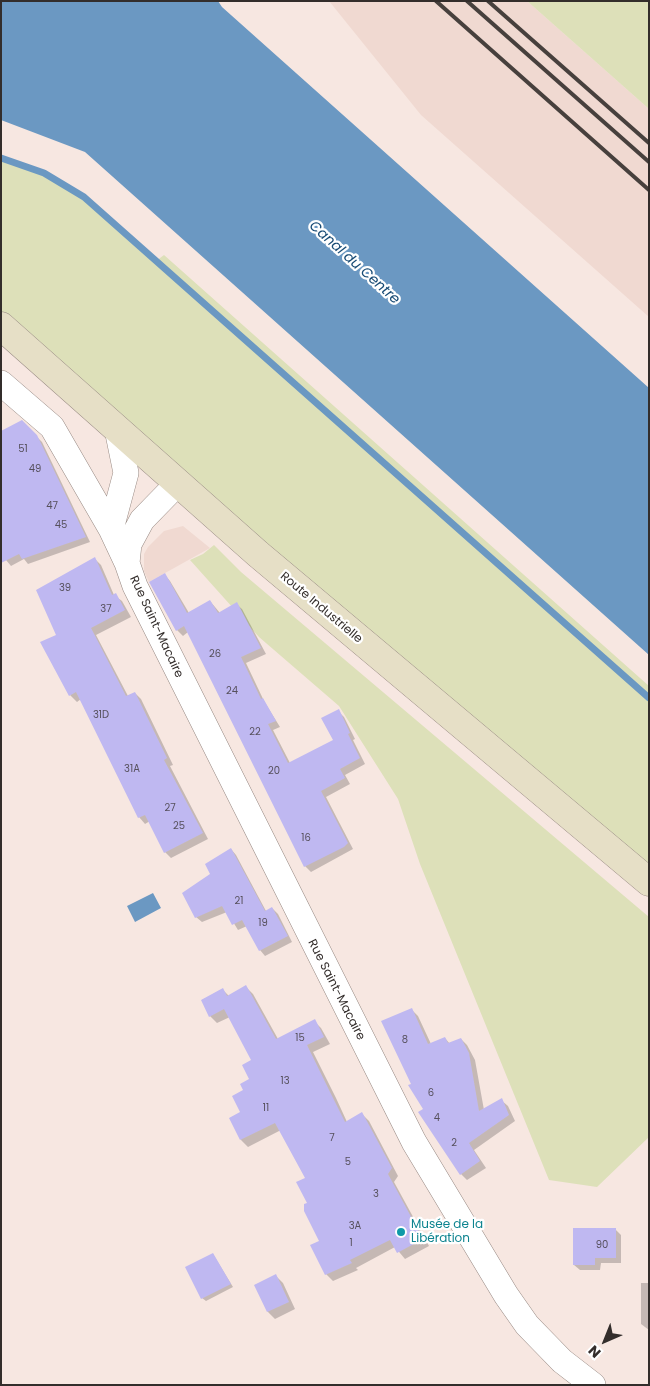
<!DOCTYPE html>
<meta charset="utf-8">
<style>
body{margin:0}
#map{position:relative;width:650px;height:1386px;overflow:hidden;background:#f7e7e1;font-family:Poppins,sans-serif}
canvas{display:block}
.frame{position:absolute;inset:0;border:2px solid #332d2b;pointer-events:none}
.north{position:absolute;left:580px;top:1316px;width:50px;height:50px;-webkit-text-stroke:4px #fff;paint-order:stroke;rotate:224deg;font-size:14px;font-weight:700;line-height:20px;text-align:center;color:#332d2b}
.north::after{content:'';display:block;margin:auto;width:18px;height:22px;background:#332d2b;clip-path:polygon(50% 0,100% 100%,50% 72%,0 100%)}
</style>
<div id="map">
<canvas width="650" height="1386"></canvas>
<div class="frame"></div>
<div class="north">N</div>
</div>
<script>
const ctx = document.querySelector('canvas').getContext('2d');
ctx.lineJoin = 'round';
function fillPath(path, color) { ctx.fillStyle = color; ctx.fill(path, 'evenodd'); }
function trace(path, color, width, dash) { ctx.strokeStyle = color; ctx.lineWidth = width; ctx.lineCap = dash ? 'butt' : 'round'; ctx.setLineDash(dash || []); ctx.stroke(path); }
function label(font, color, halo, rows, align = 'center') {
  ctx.font = font + ' Poppins,sans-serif'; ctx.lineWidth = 4.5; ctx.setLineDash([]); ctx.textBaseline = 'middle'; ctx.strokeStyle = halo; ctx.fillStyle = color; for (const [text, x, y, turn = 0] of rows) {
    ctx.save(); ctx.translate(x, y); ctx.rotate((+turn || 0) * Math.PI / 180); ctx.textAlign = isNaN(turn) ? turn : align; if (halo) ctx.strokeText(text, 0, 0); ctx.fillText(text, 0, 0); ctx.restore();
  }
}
const built = new Path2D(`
 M 329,1 L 527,1 L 649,109 L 649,317 L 421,115 Z
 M 183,526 L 210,548 L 149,582 L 144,571 L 144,554 L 148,547 L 164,531 Z`);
const green = new Path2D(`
 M 527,1 L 649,1 L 649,109 Z
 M 1,158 L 44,173 L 84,197 L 156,261 L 164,255 L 649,686 L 649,882 L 1,326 Z
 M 214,545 L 241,572 L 649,917 L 649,1137 L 597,1187 L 549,1180 L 420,864 L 398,799 L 339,706 L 259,637 L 190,560 L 203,554 Z`);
const water = new Path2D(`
 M 1,1 L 218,1 L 222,7 L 649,388 L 649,655 L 85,152 L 1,120 Z
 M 153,893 L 161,908 L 135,922 L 127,906 Z`);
const shadow = new Path2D(`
 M 22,422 L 42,442 L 90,542 L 28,564 L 24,559 L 11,566 L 6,560 Z
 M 95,559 L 101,565 L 114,595 L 122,601 L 131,617 L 96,635 L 128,696 L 135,693 L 141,699 L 173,765 L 170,766 L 208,839 L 171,858 L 165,852 L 150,821 L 145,824 L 139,817 L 81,699 L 77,702 L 70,695 L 58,635 Z
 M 165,575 L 170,581 L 189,613 L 210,601 L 220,613 L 236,604 L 242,609 L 266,654 L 246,663 L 264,701 L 280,727 L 273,730 L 290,763 L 335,741 L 338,711 L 344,717 L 355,739 L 353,740 L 365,764 L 345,775 L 350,784 L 326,797 L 353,849 L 311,872 L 305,866 L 188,632 L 183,636 L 177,630 Z
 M 231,849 L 236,855 L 266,911 L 272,908 L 278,914 L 292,942 L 265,956 L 260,950 L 247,926 L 238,930 L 227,912 L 202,922 L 196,917 L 212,875 Z
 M 246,987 L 253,994 L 278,1039 L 314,1021 L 321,1028 L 330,1044 L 313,1052 L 336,1098 L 347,1122 L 362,1114 L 369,1121 L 398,1176 L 394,1182 L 429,1246 L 405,1259 L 395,1247 L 356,1268 L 358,1270 L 333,1281 L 326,1274 L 320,1241 L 308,1203 L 307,1178 L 281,1130 L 248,1147 L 241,1140 L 245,1091 L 251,1080 L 253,1061 L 230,1017 L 217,1023 L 210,1016 L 202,1000 L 223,990 L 229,996 Z
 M 412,1010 L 418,1016 L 431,1044 L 445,1038 L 450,1044 L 461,1039 L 467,1045 L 475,1060 L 484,1110 L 501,1100 L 508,1106 L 515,1121 L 474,1150 L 486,1168 L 467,1180 L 461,1174 L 412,1085 Z
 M 615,1229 L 621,1235 L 621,1263 L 601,1263 L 600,1270 L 580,1270 L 574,1265 Z
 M 213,1254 L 233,1287 L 206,1301 L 202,1298 Z
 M 276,1276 L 283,1283 L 295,1309 L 275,1319 L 268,1312 L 255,1285 Z
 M 641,1283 L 649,1283 L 649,1330 L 641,1324 Z`);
const stream = new Path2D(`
 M 1,158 L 44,173 L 84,197 L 649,698`);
const building = new Path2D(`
 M 22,420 L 37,435 L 86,537 L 22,559 L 19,554 L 1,563 L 1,431 Z
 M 95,557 L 112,595 L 116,593 L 125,610 L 91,628 L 126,696 L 135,692 L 167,758 L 164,760 L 203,833 L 164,853 L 145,815 L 138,818 L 76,692 L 69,696 L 40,642 L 56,635 L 36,590 Z
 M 165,573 L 187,613 L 210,600 L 218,613 L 237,602 L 261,648 L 241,657 L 261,699 L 263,698 L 276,721 L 268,724 L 288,763 L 333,740 L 321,718 L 339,709 L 350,733 L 348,734 L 360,758 L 340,769 L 345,778 L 321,791 L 348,843 L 344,847 L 304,867 L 184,626 L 176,631 L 149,582 Z
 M 231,848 L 265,911 L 272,907 L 288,936 L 259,951 L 242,920 L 232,925 L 222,906 L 195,918 L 182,893 L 210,874 L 205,864 Z
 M 246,985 L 276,1039 L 315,1019 L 324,1037 L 307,1045 L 329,1090 L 345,1122 L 362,1112 L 392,1168 L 388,1174 L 423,1239 L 397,1253 L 390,1240 L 350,1260 L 352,1263 L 325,1275 L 310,1245 L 319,1241 L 304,1211 L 304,1204 L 307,1203 L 296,1182 L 305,1178 L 275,1123 L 240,1140 L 229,1118 L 240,1112 L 232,1096 L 243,1090 L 240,1084 L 249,1079 L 242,1065 L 251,1060 L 224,1009 L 209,1017 L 201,1000 L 223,988 L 227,996 Z
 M 412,1008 L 428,1044 L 445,1037 L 448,1043 L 461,1038 L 469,1053 L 479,1111 L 502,1098 L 509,1115 L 469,1143 L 480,1161 L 460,1175 L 418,1112 L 423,1109 L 408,1085 L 411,1084 L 381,1021 Z
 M 573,1228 L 616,1228 L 616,1258 L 595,1258 L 595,1265 L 573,1265 Z
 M 213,1253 L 231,1284 L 201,1299 L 185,1267 Z
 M 276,1274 L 289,1302 L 267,1312 L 254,1285 Z`);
const minor = new Path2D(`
 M 1,383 L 52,427 L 111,529
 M 117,429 L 126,473 L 111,529 L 127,563 L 135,586 L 414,1142 L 506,1295 L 527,1325 L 562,1361 L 593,1385
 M 127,563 L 129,544 L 142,520 L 178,483`);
const secondary = new Path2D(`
 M 1,326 L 258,554 L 649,882`);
const rail = new Path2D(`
 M 436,1 L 649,190
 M 467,1 L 649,162
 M 488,1 L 649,143`);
const markers = [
 [401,1232,5,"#0f9aa8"]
];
const numberNames = [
 ["51",23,449],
 ["49",35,469],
 ["47",52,506],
 ["45",61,525],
 ["39",65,588],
 ["37",106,609],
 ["26",215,654],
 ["24",232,691],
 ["31D",101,715],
 ["22",255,732],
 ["31A",132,769],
 ["20",274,771],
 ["27",170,808],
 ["25",179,826],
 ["16",306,838],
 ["21",239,901],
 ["19",263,923],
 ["15",300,1038],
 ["8",405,1040],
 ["13",285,1081],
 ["6",431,1093],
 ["11",266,1108],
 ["4",437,1118],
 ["7",332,1138],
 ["2",454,1143],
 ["5",348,1162],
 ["3",376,1194],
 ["3A",355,1226],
 ["1",351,1243],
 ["90",602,1245]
];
const streetNames = [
 ["Route Industrielle",321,608,40],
 ["Rue Saint-Macaire",156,627,65],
 ["Rue Saint-Macaire",336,990,63]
];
const cultureNames = [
 ["Musée de la",411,1225],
 ["Libération",411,1239]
];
const waterNames = [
 ["Canal du Centre",354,263,42]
];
fillPath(built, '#f0d9d1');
fillPath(green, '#dde0b9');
fillPath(water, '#6b98c2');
fillPath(shadow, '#0003');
trace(stream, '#6b98c2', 7);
fillPath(building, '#bfb8f1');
trace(minor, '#968882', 26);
trace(secondary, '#968882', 29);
trace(minor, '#fff', 25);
trace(secondary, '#e6dfc6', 28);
trace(rail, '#47403d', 4);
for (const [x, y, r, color] of markers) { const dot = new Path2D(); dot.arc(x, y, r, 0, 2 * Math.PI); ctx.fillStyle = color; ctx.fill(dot); trace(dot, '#fff', 2); }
label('10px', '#56505c', null, numberNames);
label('12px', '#332d2b', '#fff', streetNames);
label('12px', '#0d838f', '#fff', cultureNames, 'left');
label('italic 14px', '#184b75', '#fff', waterNames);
</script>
